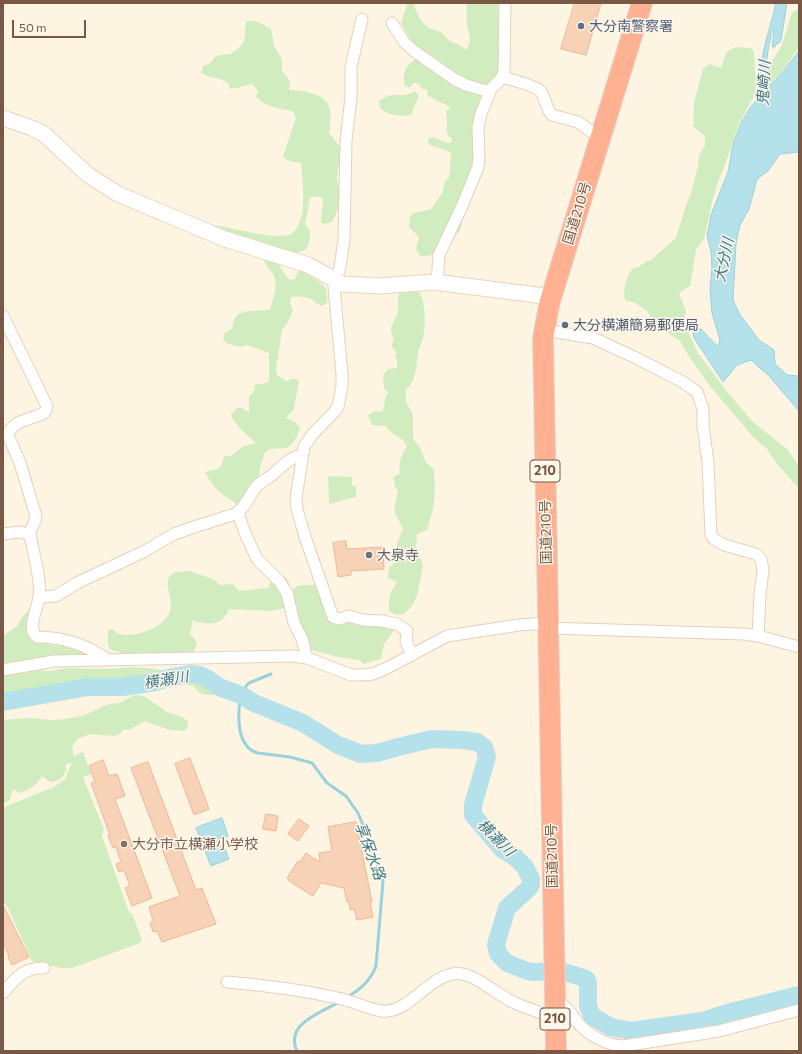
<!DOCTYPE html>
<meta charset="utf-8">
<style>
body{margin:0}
#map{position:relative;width:802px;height:1054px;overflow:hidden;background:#fef4e2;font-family:Commissioner,sans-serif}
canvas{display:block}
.frame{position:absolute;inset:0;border:4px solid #795946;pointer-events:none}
.scale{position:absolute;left:12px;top:20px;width:74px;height:18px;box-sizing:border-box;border:2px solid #795946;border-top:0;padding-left:5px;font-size:12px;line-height:14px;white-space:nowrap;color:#795946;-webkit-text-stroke:3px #fff7ea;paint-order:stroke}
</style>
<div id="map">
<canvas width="802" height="1054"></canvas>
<div class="frame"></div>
<div class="scale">50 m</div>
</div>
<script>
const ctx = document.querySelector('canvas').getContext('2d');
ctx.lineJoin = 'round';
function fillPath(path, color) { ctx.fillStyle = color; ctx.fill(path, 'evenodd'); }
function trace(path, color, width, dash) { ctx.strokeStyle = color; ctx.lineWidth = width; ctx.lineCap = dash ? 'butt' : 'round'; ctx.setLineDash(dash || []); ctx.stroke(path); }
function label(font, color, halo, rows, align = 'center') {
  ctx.font = font + ' Commissioner,"Noto Sans JP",sans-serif'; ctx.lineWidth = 3; ctx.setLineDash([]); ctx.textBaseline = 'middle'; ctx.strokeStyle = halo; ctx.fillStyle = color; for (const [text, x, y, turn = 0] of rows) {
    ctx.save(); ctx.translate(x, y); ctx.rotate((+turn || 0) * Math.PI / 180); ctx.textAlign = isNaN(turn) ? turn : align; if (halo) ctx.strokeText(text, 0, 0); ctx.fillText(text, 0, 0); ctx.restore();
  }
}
const green = new Path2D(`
 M 409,3 L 413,3 L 420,19 L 425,25 L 429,28 L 441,32 L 451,42 L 458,44 L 467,50 L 470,40 L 466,18 L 467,3 L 498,3 L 500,69 L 496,80 L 487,88 L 476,88 L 481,96 L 476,161 L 460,231 C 442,246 448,256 420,256 L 416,249 L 419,237 L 409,227 L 410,216 L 414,213 L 431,209 L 442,193 L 445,181 L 449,178 L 451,152 L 430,145 L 428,142 L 428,139 L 433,137 L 447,143 L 452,142 L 452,139 C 444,131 448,131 447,121 C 447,117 446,115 446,111 L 451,108 L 427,95 L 428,90 L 421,88 L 419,84 L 414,83 L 409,88 L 405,86 C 401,70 407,63 421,57 L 401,23 L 407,5 Z
 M 799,8 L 799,47 L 782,71 L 772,83 L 769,81 L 765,73 L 782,45 L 792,13 Z
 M 247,21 L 256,21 L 271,29 L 274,46 L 282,59 L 282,71 C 287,77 293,82 289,90 C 300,90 322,93 328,104 C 332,112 330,125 329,133 L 340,147 L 341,157 L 338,168 L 337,179 L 340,195 L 340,205 L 332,222 L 324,224 L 321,222 L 323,199 C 319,196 315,196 310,198 L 305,224 C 313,233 310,238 307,249 L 294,254 L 215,228 L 216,226 L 219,226 C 233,228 280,241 291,234 C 300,228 303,213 303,203 C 304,190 302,176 301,163 C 293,162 288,162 283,156 L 296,118 L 293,111 C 279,109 266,107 256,97 L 258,91 L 252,84 L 232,89 L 229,88 L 229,84 C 219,76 209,79 201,73 L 203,66 L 211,63 C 215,53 222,55 231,54 C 234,51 241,47 243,43 C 247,36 243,28 247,21 Z
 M 735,47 L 750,48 L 754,51 L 755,71 L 757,81 L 755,94 L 740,122 L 723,170 L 719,179 L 712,202 L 704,239 L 696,250 L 690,286 L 679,293 L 686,311 L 683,322 L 698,353 L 729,394 L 753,422 L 788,450 L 799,466 L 799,489 L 774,460 L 767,449 L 753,437 L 709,385 L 690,358 L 680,341 L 656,325 L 647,311 L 635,303 L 625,300 C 622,291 627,275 633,268 C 640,268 644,261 651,260 L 676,238 L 685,208 L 691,193 L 698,166 L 699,155 L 705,146 L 705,136 L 693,126 L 694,103 L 703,69 L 709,64 L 721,68 L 726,53 Z
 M 413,92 L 416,92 L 419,96 L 411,115 C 401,117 387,115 380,108 L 379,101 C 393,90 403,99 413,92 Z
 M 267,258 L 281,260 L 280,267 L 288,279 L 294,280 L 302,264 L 306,267 C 310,287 330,275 327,303 L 322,306 C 314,303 316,302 311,299 C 305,296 297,296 291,297 L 290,304 L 293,310 L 287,324 L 282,330 L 276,369 L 277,375 L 286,381 L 294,378 L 299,381 L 294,409 L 286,418 L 295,422 L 300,428 C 298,437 294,442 287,448 L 270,449 L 265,452 L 260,468 L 259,481 L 239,509 C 236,501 232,501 226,497 C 217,491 210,482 205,472 L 220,468 L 224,457 L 232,455 L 242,447 L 256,443 C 249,437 234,424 231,415 L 237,408 L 242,408 L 249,412 L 249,396 L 254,392 L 255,385 L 269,382 L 269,353 L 247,345 L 241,347 L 228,344 L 223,340 L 225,332 L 232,329 L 234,320 L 238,314 L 249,311 L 270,310 C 273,299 279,284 273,274 C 270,269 266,266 264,260 Z
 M 402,275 L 418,277 L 422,285 L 418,291 C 426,300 426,326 423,337 C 422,342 419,347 418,352 C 416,367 417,379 406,390 L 406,402 L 413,415 L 413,439 L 421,449 L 425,461 L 434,470 C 436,494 435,506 427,530 L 417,534 L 416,548 L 423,565 L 417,596 L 412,606 L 404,614 L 396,615 L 389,611 C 388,598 390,592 397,582 L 388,578 L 389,568 L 397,560 L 397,543 L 403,529 L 394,511 L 398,491 L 395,487 L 393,477 L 400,474 C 398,463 401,455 407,446 C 402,435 391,436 386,426 L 372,425 L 368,415 L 373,412 L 383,411 L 386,395 L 389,393 L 384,389 L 383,375 L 388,369 L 397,368 L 397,361 L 395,357 L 397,353 L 391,346 L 394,339 C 393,336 391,333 391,330 C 391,324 395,320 397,315 C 400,304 394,299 403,288 L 398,281 Z
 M 328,476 L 352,477 L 352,486 L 356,486 L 356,497 L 329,504 Z
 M 189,571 L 213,579 L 220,585 L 233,584 L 239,591 L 268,588 C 272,578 274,576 285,577 C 294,585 289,597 286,608 L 270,611 L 229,609 C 228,611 226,616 224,618 C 216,626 202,624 193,620 L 190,635 C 198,640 198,646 192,654 C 168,654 131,659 110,649 L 108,644 L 108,630 L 112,629 C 114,630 115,632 117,633 C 131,640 163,628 169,614 C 175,602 164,588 169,577 C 173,570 182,572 189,571 Z
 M 300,585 L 317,585 L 342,620 L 397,626 L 384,644 L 381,659 L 363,664 L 360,660 L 339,657 L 311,650 L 299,626 L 291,592 L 296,587 Z
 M 35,607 L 39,609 C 40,616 38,622 37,629 C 37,634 38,638 37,643 L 60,646 L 66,646 L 85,652 C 76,659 58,659 48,656 C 41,661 33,662 25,659 L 17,663 L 3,664 L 3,636 L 17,626 L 22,617 L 30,609 Z
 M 128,667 L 148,668 L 183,674 C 193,681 207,678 216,689 L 216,693 L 212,695 L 205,695 L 200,693 L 193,686 L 167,682 L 159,684 L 134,686 L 84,686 L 64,691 L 37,692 L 27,695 L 3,699 L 3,676 L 36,670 L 50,671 L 67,668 L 113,669 Z
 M 134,695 L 144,696 L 167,712 L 184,718 L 188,722 L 188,727 L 184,731 L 170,730 L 144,721 L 131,729 L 123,730 L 120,734 L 115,736 L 90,734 L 77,739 L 72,747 L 74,757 L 75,755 L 83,752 L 91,774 L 83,777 L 104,829 L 102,836 L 129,912 L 132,914 L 142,940 L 140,943 L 72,968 L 61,968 L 32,961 L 9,910 L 3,901 L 3,808 L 43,791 L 53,788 L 65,779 L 72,762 L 65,765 L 67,770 C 62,778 59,781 50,782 L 42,776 C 37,785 30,790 19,793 L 13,789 L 10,800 L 5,803 L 3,803 L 3,720 L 29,718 L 53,720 L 66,719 L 85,715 L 109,704 L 120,703 Z`);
const water = new Path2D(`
 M 776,3 L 787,3 L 781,40 L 779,43 L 776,44 L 775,47 L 772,47 L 774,31 L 773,30 L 772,31 C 768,49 764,68 767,87 L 776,80 L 799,51 L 799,152 L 780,154 L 768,171 L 757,179 L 749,209 L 740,225 L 736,243 L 733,300 L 740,315 L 759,340 L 774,350 L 775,364 L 787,375 L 799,376 L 799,411 L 769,376 L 751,360 L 737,365 L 723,382 L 694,338 L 693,330 L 701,329 L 718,347 L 720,340 L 712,313 L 710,289 L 712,268 L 711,251 L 707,236 L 711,215 L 728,172 L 733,144 L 742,121 L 752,105 L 761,96 C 756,64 769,34 776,3 Z
 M 222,818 L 228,836 L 221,839 L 229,859 L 211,866 L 196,828 Z`);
const stream = new Path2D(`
 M 271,674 L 249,683 C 236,694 236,732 246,745 C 249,749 254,752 258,753 L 290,757 L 312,763 L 327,783 L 346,796 L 358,813 L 370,842 L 383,881 L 376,966 C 371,980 360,990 347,997
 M 297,1051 C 284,1023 323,1012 341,1001`);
const river = new Path2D(`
 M 3,702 L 88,687 L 123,687 L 155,682 L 173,677 L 190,674 L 200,675 L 208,679 L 219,687 L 241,695 L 254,703 L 303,723 L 338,745 L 361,754 L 377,753 L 398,747 L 432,739 L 463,740 L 477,742 L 484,747 L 487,757 L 473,805 L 473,815 L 502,849 L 515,857 L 525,867 L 531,879 L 531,885 L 529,888 L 507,908 L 497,941 L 496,945 L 498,954 L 507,963 L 527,971 L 533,972 L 561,971 L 584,978 L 587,980 L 588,984 L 588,1006 L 592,1016 L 611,1027 L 631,1031 L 702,1021 L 727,1013 L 799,995`);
const building = new Path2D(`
 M 575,3 L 601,3 L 586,55 L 561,49 Z
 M 346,541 L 347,549 L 383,547 L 384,569 L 351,571 L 351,575 L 338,577 L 333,543 Z
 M 190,758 L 209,809 L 194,815 L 175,764 Z
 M 103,760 L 109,776 L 117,774 L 125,796 L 115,799 L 152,898 L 132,906 L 125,888 L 130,886 L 124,870 L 119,872 L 116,864 L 121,862 L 116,847 L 113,848 L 108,835 L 110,835 L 91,783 L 95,782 L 89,766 Z
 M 148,762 L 196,890 L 202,888 L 216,924 L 162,942 L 157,931 L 153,932 L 150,923 L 153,921 L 149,907 L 180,896 L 131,768 Z
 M 266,814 L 278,816 L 276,831 L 263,829 Z
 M 299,819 L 309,826 L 298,841 L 288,834 Z
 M 356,822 L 372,902 L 370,902 L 373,917 L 357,920 L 354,909 L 350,910 L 349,902 L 347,902 L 344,888 L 321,883 L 313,896 L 289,881 L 289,880 L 287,878 L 298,861 L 300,862 L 306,853 L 320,862 L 319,853 L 332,851 L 328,827 Z
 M 3,905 L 29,957 L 12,965 L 8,957 L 9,956 L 3,943 Z`);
const street = new Path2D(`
 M 362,19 L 351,67 L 351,97 L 346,141 L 344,240 L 340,267 L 334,287 L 342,374 L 342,386 L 338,407 L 334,412 L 312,435 L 304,447 L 296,498 L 297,509 L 305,537 L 333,617 L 339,619 L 349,616 L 363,620 L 382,621 L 397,624 L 407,631 L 406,642 L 412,655
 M 392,23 L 404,42 L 414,51 L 454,79 L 466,85 L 490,92
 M 502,77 L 526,84 L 538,89 L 542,93 L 549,111 L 552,115 L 578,122 L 600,138
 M 437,282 L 439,255 L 463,204 L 478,167 L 479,158 L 478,127 L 481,114 L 491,89 L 500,80 L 504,73 L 505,3
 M 3,316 L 47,406 L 45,412 C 34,420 12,419 8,435 L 20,463 L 36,516 C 36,523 31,527 30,533 C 30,538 32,544 33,549 C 36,564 41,581 39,597 C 38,609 26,628 37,637 C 63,637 87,645 108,660
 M 544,330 L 593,338 L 634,357 L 683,382 L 697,392 L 703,409 L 703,426 L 708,462 L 711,535 L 714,539 L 724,545 L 756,554 L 761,559 L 763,570 L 760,595 L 758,636
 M 238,513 L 245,533 L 257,559 L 279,581 L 287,593 L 294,623 L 302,639 L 307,658
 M 3,534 L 20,532 L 30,535
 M 39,597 L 56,596 L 77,583 L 145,551 L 174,534 L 194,527 L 235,514 C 246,508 248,497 256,487 C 260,482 265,480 271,476 C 280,469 289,456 302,456
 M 548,628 L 744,634 L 758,636 L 799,647
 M 3,670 L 54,661 L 292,656 L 307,658 L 351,675 L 362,675 L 373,674 L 389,667 L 447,636 L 519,625 L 548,623
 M 227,982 C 264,985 302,990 338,998 C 353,1001 367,1009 382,1011 C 408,1014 427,978 453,974 C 473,970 497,996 515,1003 C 528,1009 542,1013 555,1018
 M 3,993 C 15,979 24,967 44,968
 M 555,1001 C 572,1009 568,1012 579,1024 C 590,1036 607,1045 623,1046 L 719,1031 L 799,1010`);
const secondary = new Path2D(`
 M 3,118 L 32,128 L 44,134 L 88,175 L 118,194 L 225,239 L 308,265 L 342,284 L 378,286 L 435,282 L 552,297`);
const highway = new Path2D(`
 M 556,1051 L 543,338 L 550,301 L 642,3`);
const markers = [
 [581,26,4,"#5c6f8a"],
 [565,325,4,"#5c6f8a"],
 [369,555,4,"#6b7280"],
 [124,844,4,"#8d6e63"]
];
const shields = [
 [545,471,30],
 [555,1019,30]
];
const shieldNames = [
 ["210",545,471],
 ["210",555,1019]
];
const serviceNames = [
 ["大分南警察署",589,26],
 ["大分横瀬簡易郵便局",573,325]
];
const streetNames = [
 ["国道210号",577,213,-73],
 ["国道210号",546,532,-91],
 ["国道210号",552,856,-91]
];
const worshipNames = [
 ["大泉寺",377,555]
];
const educationNames = [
 ["大分市立横瀬小学校",132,844]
];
const waterNames = [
 ["鬼崎川",764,83,-87],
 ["大分川",724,260,-78],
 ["横瀬川",166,680,-9],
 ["横瀬川",496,838,45],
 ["享保水路",370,851,70]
];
fillPath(green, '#d1edbf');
fillPath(water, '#b4e1ea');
trace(water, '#99d1dd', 1);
trace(stream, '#99d1dd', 3);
trace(river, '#b4e1ea', 18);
fillPath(building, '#f7d2b7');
trace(building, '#ebb895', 1);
trace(street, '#e4d0bd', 13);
trace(secondary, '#ecd3bc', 17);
trace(highway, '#dfd7d3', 22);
trace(street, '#fff', 11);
trace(secondary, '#fff', 15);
trace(highway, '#ffb192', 20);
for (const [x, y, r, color] of markers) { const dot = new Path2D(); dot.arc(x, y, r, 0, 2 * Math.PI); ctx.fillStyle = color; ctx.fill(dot); trace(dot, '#fff7ea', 1.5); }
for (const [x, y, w] of shields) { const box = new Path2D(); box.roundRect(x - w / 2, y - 11, w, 22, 3); ctx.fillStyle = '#fff7ea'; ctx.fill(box); trace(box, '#795946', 1); }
label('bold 13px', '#795946', null, shieldNames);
label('14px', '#4e5e75', '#fff7ea', serviceNames, 'left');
label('14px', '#795946', '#fff7ea', streetNames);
label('14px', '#5b616d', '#fff7ea', worshipNames, 'left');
label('14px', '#785e54', '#fff7ea', educationNames, 'left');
label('italic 15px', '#3a7987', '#fff7ea', waterNames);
</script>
